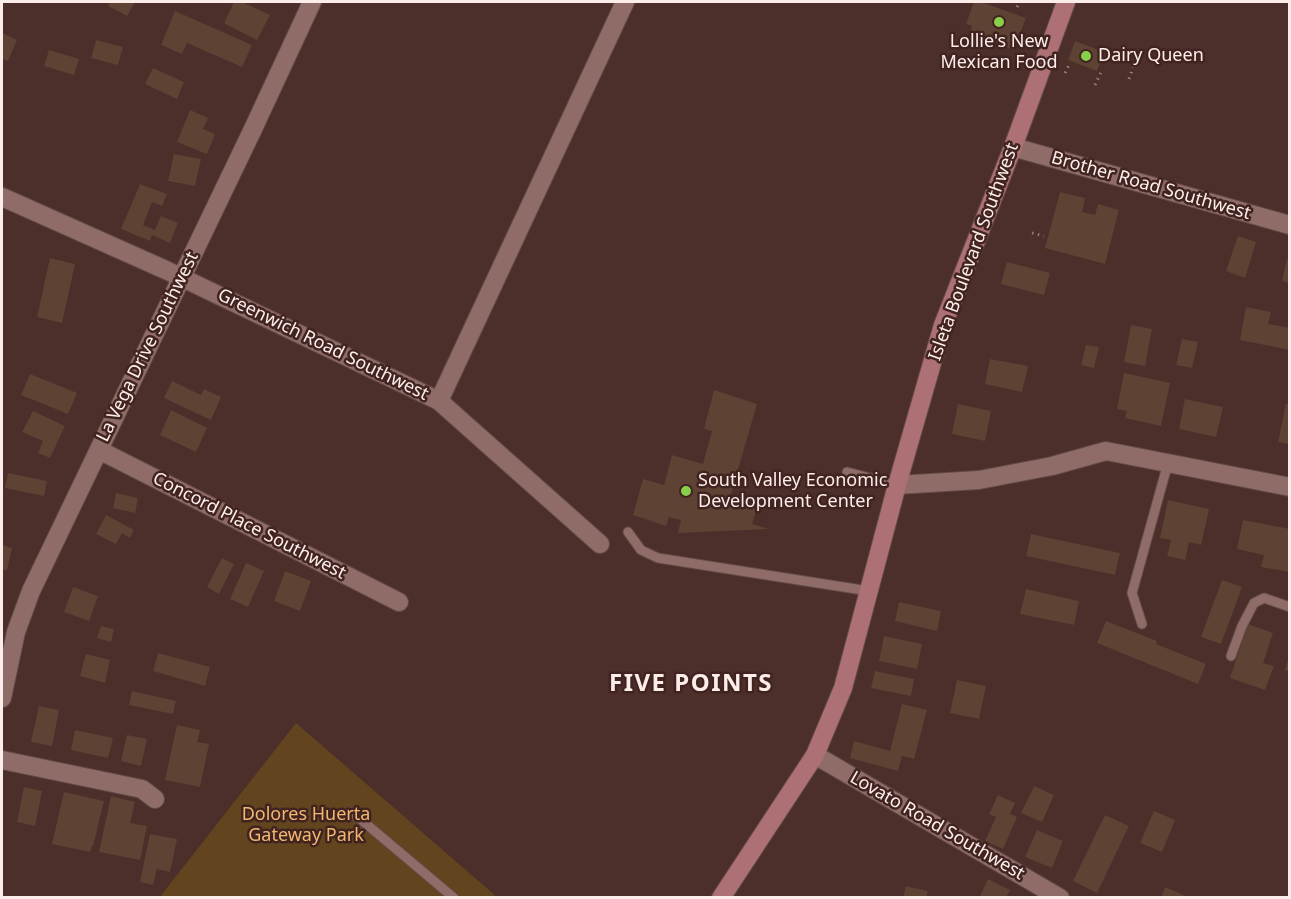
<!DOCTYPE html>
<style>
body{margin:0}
#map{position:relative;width:1291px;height:899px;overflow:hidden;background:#4c2e2a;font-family:"Noto Sans",sans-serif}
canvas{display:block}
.frame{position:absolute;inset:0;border:3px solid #fdedea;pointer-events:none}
</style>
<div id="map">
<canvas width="1291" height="899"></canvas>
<div class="frame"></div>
</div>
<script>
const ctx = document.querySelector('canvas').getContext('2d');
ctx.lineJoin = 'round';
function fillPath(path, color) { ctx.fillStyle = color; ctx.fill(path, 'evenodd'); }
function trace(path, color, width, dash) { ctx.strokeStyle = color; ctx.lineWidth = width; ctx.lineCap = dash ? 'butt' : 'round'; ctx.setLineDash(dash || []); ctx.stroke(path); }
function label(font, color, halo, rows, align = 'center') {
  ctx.font = font + ' "Noto Sans",sans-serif'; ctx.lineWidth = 5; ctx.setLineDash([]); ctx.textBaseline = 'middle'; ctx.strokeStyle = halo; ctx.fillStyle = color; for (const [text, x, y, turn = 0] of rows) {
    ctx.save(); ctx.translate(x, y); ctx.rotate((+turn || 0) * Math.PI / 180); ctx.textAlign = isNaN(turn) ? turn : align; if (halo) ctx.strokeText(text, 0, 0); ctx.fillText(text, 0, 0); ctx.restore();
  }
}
const green = new Path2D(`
 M 296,723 L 497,897 L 159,898 Z`);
const building = new Path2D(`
 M 110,2 L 135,2 L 127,16 L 108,6 Z
 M 234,2 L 242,2 L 270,15 L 257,40 L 224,23 Z
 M 974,2 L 981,2 L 1026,18 L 1014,50 L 970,33 L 972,26 L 966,24 Z
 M 175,11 L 252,45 L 242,67 L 187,43 L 182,54 L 161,45 Z
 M 2,33 L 17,40 L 8,61 L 2,59 Z
 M 96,40 L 123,47 L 118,65 L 91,58 Z
 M 1075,41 L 1104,52 L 1097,71 L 1068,60 Z
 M 49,50 L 79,59 L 74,75 L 44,66 Z
 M 153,68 L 184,82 L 177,99 L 145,84 Z
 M 190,110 L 208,118 L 203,129 L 215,134 L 207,154 L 177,142 Z
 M 174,154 L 201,159 L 195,186 L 168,181 Z
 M 140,184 L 167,194 L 162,206 L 152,202 L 143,225 L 155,230 L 161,216 L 178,223 L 170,243 L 152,235 L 150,241 L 121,229 Z
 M 1060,192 L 1085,198 L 1082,212 L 1095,215 L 1098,204 L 1119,210 L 1105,264 L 1045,248 Z
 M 1238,236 L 1256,242 L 1245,278 L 1226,271 Z
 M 50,258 L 75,264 L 62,323 L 37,317 Z
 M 1287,259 L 1290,260 L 1290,283 L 1282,281 Z
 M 1007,262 L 1050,273 L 1044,295 L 1001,284 Z
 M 1246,307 L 1271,312 L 1268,324 L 1290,328 L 1290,350 L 1240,340 Z
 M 1131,325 L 1152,329 L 1145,366 L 1124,362 Z
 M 1182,339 L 1198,342 L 1192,368 L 1176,365 Z
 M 1086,345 L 1099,347 L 1094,368 L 1081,365 Z
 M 990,359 L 1028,366 L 1022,392 L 985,384 Z
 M 1124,373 L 1170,383 L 1161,426 L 1125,418 L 1127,411 L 1117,409 Z
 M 30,374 L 77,393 L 68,414 L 21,395 Z
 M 172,381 L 201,395 L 204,389 L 221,397 L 211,420 L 164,398 Z
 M 714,390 L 757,404 L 730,497 L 758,506 L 752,524 L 769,529 L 678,533 L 681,520 L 669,517 L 666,526 L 633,515 L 643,479 L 664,485 L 672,455 L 703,464 L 712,431 L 704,429 Z
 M 1185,399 L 1223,407 L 1216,437 L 1179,429 Z
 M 958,404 L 991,411 L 985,441 L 952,434 Z
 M 1286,404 L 1290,404 L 1290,444 L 1278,442 Z
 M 171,410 L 207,428 L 196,452 L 160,435 Z
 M 33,411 L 65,426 L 50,458 L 38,453 L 43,441 L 22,432 Z
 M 8,473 L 47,481 L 44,496 L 5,488 Z
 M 116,493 L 138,498 L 135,513 L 113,508 Z
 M 1168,500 L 1209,509 L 1201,545 L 1189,542 L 1185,560 L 1167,556 L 1171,540 L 1160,538 Z
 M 106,515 L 134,530 L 130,538 L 122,533 L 116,544 L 96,534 Z
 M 1243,520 L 1290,529 L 1290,572 L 1261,567 L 1264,555 L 1237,549 Z
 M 1031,534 L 1120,553 L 1115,575 L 1026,556 Z
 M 2,545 L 12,548 L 7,570 L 2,569 Z
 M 222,558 L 234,564 L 219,594 L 207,587 Z
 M 246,563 L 264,571 L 248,607 L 230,599 Z
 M 285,571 L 311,581 L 300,611 L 274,601 Z
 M 1222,580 L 1242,587 L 1221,644 L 1201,637 Z
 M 73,587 L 98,596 L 89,621 L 64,612 Z
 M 1026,589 L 1079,601 L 1074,625 L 1020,614 Z
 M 899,602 L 941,611 L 937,631 L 895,621 Z
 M 1106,621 L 1157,641 L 1156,644 L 1206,664 L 1198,684 L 1097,643 Z
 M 1248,624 L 1273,633 L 1263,663 L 1274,666 L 1265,690 L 1230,678 Z
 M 101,626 L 114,629 L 111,642 L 97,638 Z
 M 884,636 L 922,644 L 917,669 L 879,661 Z
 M 158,653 L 210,667 L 205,686 L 153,671 Z
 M 86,654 L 110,660 L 105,683 L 80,676 Z
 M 1289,656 L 1290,656 L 1290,672 L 1285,670 Z
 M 875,671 L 914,679 L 911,696 L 871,688 Z
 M 957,680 L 986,686 L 979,719 L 950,713 Z
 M 132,691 L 176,701 L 173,714 L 129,705 Z
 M 902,704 L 927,710 L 914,759 L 902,756 L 898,771 L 850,758 L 854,741 L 890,751 Z
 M 39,706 L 59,710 L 52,746 L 31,742 Z
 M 177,725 L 200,730 L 197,742 L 209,744 L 200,787 L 165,780 Z
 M 75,730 L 113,738 L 108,758 L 71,750 Z
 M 127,735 L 147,739 L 141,766 L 121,761 Z
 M 1034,786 L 1054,795 L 1042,822 L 1021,813 Z
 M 24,787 L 42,791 L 35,826 L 17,822 Z
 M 64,792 L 104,801 L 93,846 L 92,846 L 90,852 L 52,844 Z
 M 998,795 L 1015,803 L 1010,814 L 1017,817 L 1003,849 L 985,841 L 996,817 L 989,814 Z
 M 111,796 L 135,802 L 130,823 L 147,826 L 140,860 L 99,852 Z
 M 1154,811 L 1175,820 L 1162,852 L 1140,843 Z
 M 1105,815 L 1129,826 L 1097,893 L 1073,881 Z
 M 1037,830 L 1063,841 L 1052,868 L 1025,857 Z
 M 150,834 L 177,839 L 170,872 L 157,869 L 153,885 L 140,882 Z
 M 988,879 L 1010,890 L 1006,898 L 979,898 Z
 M 906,886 L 928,891 L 926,898 L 903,898 Z
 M 1165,887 L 1190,898 L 1161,898 Z`);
const path = new Path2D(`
 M 1017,7 L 1020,2
 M 1065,73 L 1070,63
 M 1129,79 L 1133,67
 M 1095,85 L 1102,70
 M 1032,233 L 1044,236`);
const lane = new Path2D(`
 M 847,472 L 897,485
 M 628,532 L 641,550 L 658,558 L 869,591
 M 1142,624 L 1132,593 L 1168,463
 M 1231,656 L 1242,626 L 1254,603 L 1264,598 L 1290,607
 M 352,812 L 454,898`);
const street = new Path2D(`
 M 1013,147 L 1290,225
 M 2,197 L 168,271 L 439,401 L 600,544
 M 439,401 L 625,2
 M 99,450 L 399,602
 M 897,485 L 979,480 L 1052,466 L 1106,451 L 1290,487
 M 2,698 L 16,632 L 31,591 L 253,129 L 312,2
 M 815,755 L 1060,898
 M 2,760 L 142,789 L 155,799`);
const secondary = new Path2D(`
 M 721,898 L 815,755 L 843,688 L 897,485 L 943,325 L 1013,147 L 1066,2`);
const markers = [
 [999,22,6,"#88cf4a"],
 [1086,56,6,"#88cf4a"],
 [686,491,6,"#88cf4a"]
];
const poiNames = [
 ["Lollie's New",999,42,"center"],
 ["Mexican Food",999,63,"center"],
 ["Dairy Queen",1098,56],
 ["South Valley Economic",698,481],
 ["Development Center",698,502]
];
const streetNames = [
 ["Brother Road Southwest",1151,186,16],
 ["Isleta Boulevard Southwest",974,252,-70],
 ["Greenwich Road Southwest",323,345,26],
 ["La Vega Drive Southwest",148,347,-64],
 ["Concord Place Southwest",249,526,27],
 ["Lovato Road Southwest",937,826,30]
];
const parkNames = [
 ["Dolores Huerta",306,815],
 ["Gateway Park",306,836]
];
const districtNames = [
 ["FIVE POINTS",691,684]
];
fillPath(green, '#62441f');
fillPath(building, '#5e4234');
trace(lane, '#624a46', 11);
trace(street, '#624a46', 20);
trace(secondary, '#624a46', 20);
trace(path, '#967e7a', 3, [1.5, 4.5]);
trace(lane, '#8f6c67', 9);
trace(street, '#8f6c67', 18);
trace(secondary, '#ad7075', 18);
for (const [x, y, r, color] of markers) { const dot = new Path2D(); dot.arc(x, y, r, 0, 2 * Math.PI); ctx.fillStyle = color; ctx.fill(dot); trace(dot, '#412420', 2); }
label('18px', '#fdedea', '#412420', poiNames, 'left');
label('18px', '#fdedea', '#412420', streetNames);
label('18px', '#f3b770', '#412420', parkNames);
ctx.letterSpacing = '1.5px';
label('bold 24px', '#fdedea', '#412420', districtNames);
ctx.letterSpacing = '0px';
</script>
